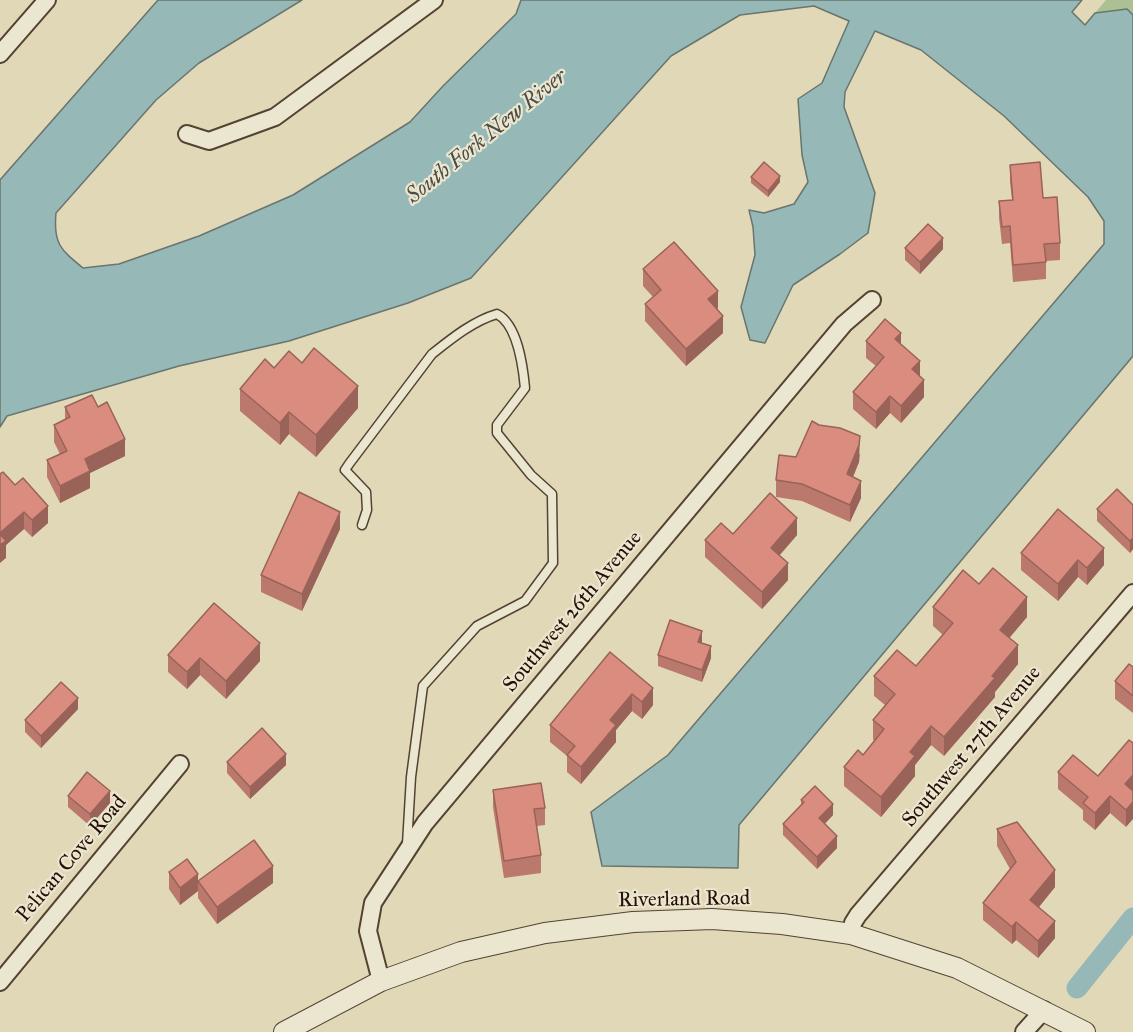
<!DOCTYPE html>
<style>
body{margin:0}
canvas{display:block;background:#e0d8b7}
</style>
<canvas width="1133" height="1032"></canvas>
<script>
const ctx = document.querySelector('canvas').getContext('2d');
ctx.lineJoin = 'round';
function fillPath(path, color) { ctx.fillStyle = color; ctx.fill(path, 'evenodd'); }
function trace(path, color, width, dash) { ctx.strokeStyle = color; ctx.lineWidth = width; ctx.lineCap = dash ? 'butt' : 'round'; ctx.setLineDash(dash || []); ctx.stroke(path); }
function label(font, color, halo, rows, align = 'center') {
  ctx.font = font + ' "IM FELL Great Primer",serif'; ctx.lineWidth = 4.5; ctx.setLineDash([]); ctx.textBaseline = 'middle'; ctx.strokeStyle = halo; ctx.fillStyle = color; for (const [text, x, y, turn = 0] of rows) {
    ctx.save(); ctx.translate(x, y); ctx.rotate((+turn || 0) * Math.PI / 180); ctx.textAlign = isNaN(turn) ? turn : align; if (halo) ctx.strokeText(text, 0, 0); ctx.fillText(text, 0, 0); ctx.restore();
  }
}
const green = new Path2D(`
 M 1106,0 L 1133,0 L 1133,15 L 1126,9 L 1095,13 Z`);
const water = new Path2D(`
 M 158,0 L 302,0 L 199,63 L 156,100 L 56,213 C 53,244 61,250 83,268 L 119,264 L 199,236 L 293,195 L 410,122 L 443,86 L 516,14 L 521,0 L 1082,0 L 1072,12 L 1085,25 L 1095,13 L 1127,9 L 1133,15 L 1133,356 L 739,825 L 738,868 L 602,866 L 591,812 L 668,755 L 1104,244 L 1104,221 L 1088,197 L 1004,116 L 921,50 L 875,31 L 845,92 L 844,107 L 875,193 L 868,233 L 840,254 L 793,285 L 765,343 L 750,340 L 741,307 L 755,255 L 753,227 L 749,210 L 764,213 L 794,204 L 808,182 L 802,155 L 798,99 L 822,83 L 849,21 L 814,6 L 740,15 L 671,56 L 471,278 L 408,303 L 289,341 L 179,366 L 7,416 L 0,427 L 0,180 Z`);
const canal = new Path2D(`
 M 1077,988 L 1133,918`);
const service = new Path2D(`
 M 362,525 L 367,510 L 366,492 L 345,470 L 349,464 L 432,354 C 451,339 473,321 497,314 C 518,325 523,367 525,388 L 497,425 L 497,433 L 531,475 L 552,494 L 553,563 L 525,601 L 477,626 L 423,686 L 411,777 L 407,844`);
const minor = new Path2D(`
 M 0,54 L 47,0
 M 187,134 L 209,141 L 275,117 L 434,0
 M 851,934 L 853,923 L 858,915 L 1133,593
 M 381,981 L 368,931 L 373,903 L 425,823 L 844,324 L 872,300
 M 0,982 L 180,764
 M 1024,1032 L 1044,1010`);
const tertiary = new Path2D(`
 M 284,1032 L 381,981 L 461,952 L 545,933 L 633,922 L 712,919 L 782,924 L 851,934 L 957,968 L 1085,1032`);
const wall = new Path2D(`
 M 1010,165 L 1043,198 L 1060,243 L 1060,260 L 1046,261 L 1046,279 L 1013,282 L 1010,243 L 1002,244 L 999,218 L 999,201 L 1012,200 L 1010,182 Z
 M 751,177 L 780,182 L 768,197 L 751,183 Z
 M 905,248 L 943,249 L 920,274 L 905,260 Z
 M 643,269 L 718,308 L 717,309 L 723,333 L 686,366 L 645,321 L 645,304 L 653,297 L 643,286 Z
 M 866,341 L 901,344 L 920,376 L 924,397 L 901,423 L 890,413 L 876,429 L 853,409 L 853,392 L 876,366 L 866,358 Z
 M 274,368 L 358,408 L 316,457 L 289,434 L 280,445 L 240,411 L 240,389 Z
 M 65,407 L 98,407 L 125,456 L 90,473 L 90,488 L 60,503 L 47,477 L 47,460 L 60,454 L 54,442 L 54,425 L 65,419 Z
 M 860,454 L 859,462 L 853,477 L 861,498 L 850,522 L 802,501 L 776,497 L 776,480 L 796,457 Z
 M 0,474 L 48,523 L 32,537 L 24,529 L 6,545 L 6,558 Z
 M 1117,489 L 1133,549 L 1130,553 L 1097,521 L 1097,509 Z
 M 1058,509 L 1104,565 L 1087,585 L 1078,577 L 1058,601 L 1021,570 L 1021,553 Z
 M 340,529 L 302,611 L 261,592 L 261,575 Z
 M 733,534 L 797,535 L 779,556 L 788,580 L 762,609 L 705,557 L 705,540 Z
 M 979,584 L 1027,617 L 1009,638 L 1018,664 L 995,692 L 995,697 L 944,756 L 931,745 L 915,765 L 915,776 L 881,817 L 844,786 L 844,767 L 863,755 L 874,741 L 873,739 L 873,720 L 885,705 L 874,696 L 874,676 L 916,666 L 943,635 L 933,626 L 933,607 Z
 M 702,643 L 711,658 L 702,682 L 658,666 L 658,655 Z
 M 610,652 L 653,705 L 642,719 L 632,711 L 616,730 L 616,742 L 581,784 L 567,772 L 567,756 L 550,742 L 550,725 Z
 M 168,655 L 260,661 L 226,699 L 200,675 L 187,689 L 168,672 Z
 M 1133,667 L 1133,713 L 1115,699 L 1115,681 Z
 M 78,709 L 41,748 L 25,732 L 25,720 Z
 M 1129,740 L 1126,827 L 1110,813 L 1095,830 L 1083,820 L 1083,810 L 1058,789 L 1058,772 L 1098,776 Z
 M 227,762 L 286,765 L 250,799 L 227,773 Z
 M 493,790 L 545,808 L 545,825 L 537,826 L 541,855 L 541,873 L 504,878 L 493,807 Z
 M 68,796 L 110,803 L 90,826 L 68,807 Z
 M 801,800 L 833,815 L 825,824 L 837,848 L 817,869 L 783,835 L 783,824 L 801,805 Z
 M 997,829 L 1055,887 L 1039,907 L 1055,938 L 1038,958 L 1016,940 L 1012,944 L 983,920 L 983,903 L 1010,869 L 997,846 Z
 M 169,872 L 198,881 L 273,883 L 217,924 L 198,898 L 198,891 L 180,905 L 169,889 Z`);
const shadedWall = new Path2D(`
 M 780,176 L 780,182 L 768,197 L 768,191 Z
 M 943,238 L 943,249 L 920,274 L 920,262 Z
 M 718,291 L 718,308 L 708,316 L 708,299 Z
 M 723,316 L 723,333 L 686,366 L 686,349 Z
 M 901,333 L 901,350 L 895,339 Z
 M 920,361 L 920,378 L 912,369 Z
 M 924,380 L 924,397 L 901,423 L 901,406 Z
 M 358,386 L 358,408 L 316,457 L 316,435 Z
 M 890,396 L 890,413 L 876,429 L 876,412 Z
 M 289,412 L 289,434 L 280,445 L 280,423 Z
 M 860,436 L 859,462 L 847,491 L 847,474 Z
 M 125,439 L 125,456 L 90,473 L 90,488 L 60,503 L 60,486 L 85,459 Z
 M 861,481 L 861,498 L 850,522 L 850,505 Z
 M 48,506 L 48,523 L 32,537 L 32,520 Z
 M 24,512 L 24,529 L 6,545 L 6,558 L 0,563 L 0,533 Z
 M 340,512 L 340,529 L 302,611 L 302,594 Z
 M 797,518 L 797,535 L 771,565 L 771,548 Z
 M 1133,538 L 1133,549 L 1130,553 L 1130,541 Z
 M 1104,548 L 1104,565 L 1087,585 L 1087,568 Z
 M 1078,560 L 1078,577 L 1058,601 L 1058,584 Z
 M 788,563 L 788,580 L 762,609 L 762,592 Z
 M 1027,597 L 1027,617 L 1000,649 L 1000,630 Z
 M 702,631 L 702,643 L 698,642 Z
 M 260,643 L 260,661 L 226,699 L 226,681 Z
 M 1018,645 L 1018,664 L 995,692 L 995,697 L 944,756 L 944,737 L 992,676 Z
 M 711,646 L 711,658 L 702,682 L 702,670 Z
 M 200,658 L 200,675 L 187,689 L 187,672 Z
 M 653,688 L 653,705 L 642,719 L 642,702 Z
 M 632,694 L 632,711 L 616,730 L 616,742 L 581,784 L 581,767 L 610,720 Z
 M 78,698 L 78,709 L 41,748 L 41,736 Z
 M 931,726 L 931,745 L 915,765 L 915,776 L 881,817 L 881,797 L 910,752 Z
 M 286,754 L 286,765 L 250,799 L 250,787 Z
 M 1133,775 L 1133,792 L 1125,784 Z
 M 110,791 L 110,803 L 90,826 L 90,814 Z
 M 1110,796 L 1110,813 L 1095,830 L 1095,813 Z
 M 1133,802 L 1133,819 L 1126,827 L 1126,810 Z
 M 833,804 L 833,815 L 819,829 L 819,818 Z
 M 837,836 L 837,848 L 817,869 L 817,857 Z
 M 273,866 L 273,883 L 217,924 L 217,907 Z
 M 1055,870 L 1055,887 L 1030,918 L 1030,900 Z
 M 198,874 L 198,891 L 180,905 L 180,888 Z
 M 1055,921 L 1055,938 L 1038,958 L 1038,941 Z
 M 1016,922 L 1016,940 L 1012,944 L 1012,927 Z`);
const building = new Path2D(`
 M 764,162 L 780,176 L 768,191 L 751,177 Z
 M 1040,162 L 1043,198 L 1057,197 L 1060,243 L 1044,244 L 1046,262 L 1013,265 L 1010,226 L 1002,227 L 999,201 L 1013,200 L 1010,165 Z
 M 928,224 L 943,238 L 920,262 L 905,248 Z
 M 674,242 L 718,291 L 708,299 L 723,316 L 686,349 L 645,304 L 661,290 L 643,269 Z
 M 885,319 L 901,333 L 895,339 L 920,361 L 912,369 L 924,380 L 901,406 L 890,396 L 876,412 L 853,392 L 884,357 L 866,341 Z
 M 314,348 L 358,386 L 316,435 L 289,412 L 280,423 L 240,389 L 265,359 L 274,368 L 289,351 L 302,363 Z
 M 92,395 L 98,407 L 107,402 L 125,439 L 85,459 L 90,471 L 60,486 L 47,460 L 67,451 L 54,425 L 70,417 L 65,407 Z
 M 812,421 L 819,425 L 840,428 L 860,436 L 859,445 L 847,474 L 861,481 L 850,505 L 802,484 L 776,480 L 779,455 L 796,457 Z
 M 3,472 L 15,485 L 23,478 L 48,506 L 32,520 L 24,512 L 0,533 L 0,474 Z
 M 1117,489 L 1133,505 L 1133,538 L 1130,541 L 1097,509 Z
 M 299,492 L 340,512 L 302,594 L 261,575 Z
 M 770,493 L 797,518 L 771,548 L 788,563 L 762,592 L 705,540 L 721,523 L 733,534 Z
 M 1058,509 L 1104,548 L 1087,568 L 1078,560 L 1058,584 L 1021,553 Z
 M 0,534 L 6,541 L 0,545 Z
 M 993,568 L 1027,597 L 1000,630 L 1018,645 L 992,676 L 995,678 L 944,737 L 931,726 L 910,752 L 915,756 L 881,797 L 844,767 L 858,750 L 863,755 L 884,729 L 873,720 L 895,694 L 874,676 L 897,650 L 916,666 L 953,623 L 933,607 L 963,570 L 979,584 Z
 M 214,603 L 260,643 L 226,681 L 200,658 L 187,672 L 168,655 Z
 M 670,620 L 702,631 L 698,642 L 711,646 L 702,670 L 658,655 Z
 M 610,652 L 653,688 L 642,702 L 632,694 L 610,720 L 616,725 L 581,767 L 567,755 L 575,746 L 550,725 Z
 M 1129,664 L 1133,667 L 1133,696 L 1115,681 Z
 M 61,682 L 78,698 L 41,736 L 25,720 Z
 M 262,728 L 286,754 L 250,787 L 227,762 Z
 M 1129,740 L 1133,743 L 1133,775 L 1125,784 L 1133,791 L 1133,802 L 1126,810 L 1110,796 L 1095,813 L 1083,803 L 1088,797 L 1058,772 L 1073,755 L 1098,776 Z
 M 87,772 L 110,791 L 90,814 L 68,796 Z
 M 541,783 L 545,808 L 534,809 L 541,855 L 504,861 L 493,790 Z
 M 815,786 L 833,804 L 819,818 L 837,836 L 817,857 L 783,824 L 804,802 L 801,800 Z
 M 1017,822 L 1055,870 L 1030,900 L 1055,921 L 1038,941 L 1016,922 L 1012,927 L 983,903 L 1016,862 L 997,829 Z
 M 254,840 L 273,866 L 217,907 L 198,881 Z
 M 187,859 L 198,874 L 180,888 L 169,872 Z`);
const streetNames = [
 ["Southwest 26th Avenue",573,612,-50],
 ["Southwest 27th Avenue",972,747,-50],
 ["Pelican Cove Road",72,859,-50],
 ["Riverland Road",684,900,-1]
];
const waterNames = [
 ["South Fork New River",487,137,-39]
];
fillPath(green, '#acc093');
fillPath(water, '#96b8b6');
trace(water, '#69756f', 1.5);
trace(canal, '#96b8b6', 21);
trace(service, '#544232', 11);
trace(minor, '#544232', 20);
trace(tertiary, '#544232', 22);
trace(service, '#ebe6d0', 8);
trace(minor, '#ebe6d0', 16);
trace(tertiary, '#ebe6d0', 20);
fillPath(wall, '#bb796d');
fillPath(shadedWall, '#996359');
fillPath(building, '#da8d7f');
trace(building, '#996359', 1.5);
label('21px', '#261005', '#ebe6d0', streetNames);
label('italic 22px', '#4d4b43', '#ebe6d0', waterNames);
</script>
